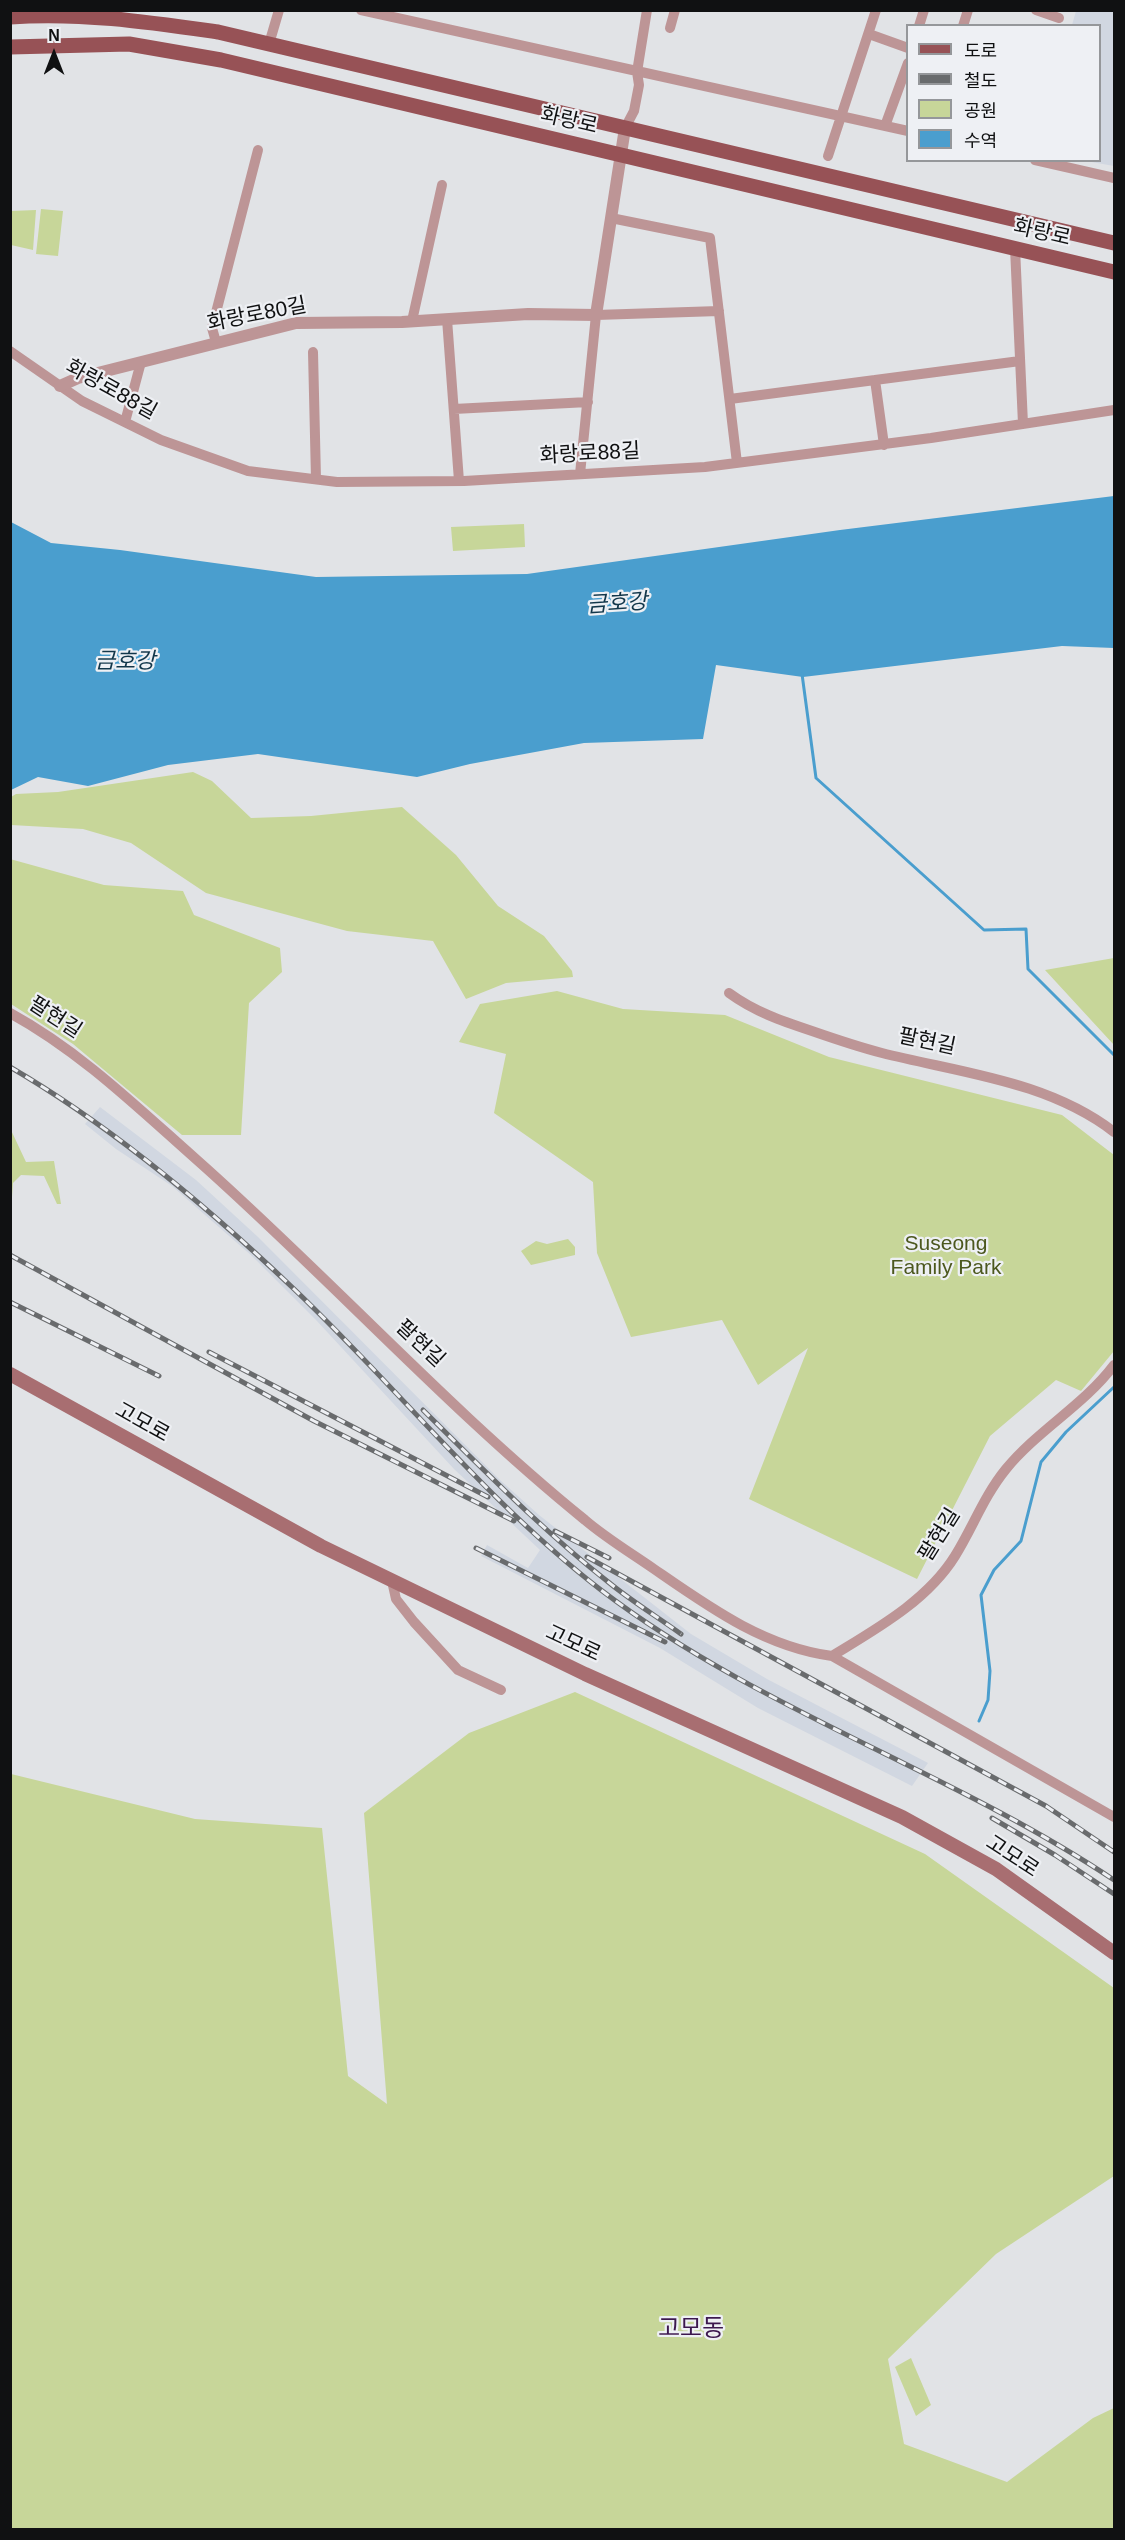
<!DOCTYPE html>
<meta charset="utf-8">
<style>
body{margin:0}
#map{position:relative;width:1125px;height:2540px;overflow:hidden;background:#e1e3e6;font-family:Helvetica,"Noto Sans KR",sans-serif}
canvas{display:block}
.frame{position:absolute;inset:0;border:12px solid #101112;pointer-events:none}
.legend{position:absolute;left:906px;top:24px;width:195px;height:138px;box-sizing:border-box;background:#eef0f4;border:2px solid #95979a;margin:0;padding:8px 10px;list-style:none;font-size:18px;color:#101112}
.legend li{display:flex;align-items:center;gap:12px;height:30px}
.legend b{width:30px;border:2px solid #95979a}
.north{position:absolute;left:24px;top:24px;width:60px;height:60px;-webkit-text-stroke:4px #eef0f4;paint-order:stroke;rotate:0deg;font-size:16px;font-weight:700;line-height:24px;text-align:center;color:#101112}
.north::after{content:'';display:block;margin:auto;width:21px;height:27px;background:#101112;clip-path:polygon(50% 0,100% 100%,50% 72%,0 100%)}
</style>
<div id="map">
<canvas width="1125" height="2540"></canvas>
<div class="frame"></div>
<ul class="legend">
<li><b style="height:8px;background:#975256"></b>도로</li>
<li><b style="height:8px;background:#696b6d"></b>철도</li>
<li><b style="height:16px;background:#c7d699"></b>공원</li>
<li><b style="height:16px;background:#4a9ece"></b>수역</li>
</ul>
<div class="north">N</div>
</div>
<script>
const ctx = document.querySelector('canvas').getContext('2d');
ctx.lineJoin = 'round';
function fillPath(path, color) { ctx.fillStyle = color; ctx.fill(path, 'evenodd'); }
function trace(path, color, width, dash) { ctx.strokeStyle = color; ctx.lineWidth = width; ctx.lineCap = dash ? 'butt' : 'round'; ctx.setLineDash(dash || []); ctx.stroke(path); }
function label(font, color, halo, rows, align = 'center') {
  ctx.font = font + ' Helvetica,"Noto Sans KR",sans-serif'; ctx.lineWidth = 4.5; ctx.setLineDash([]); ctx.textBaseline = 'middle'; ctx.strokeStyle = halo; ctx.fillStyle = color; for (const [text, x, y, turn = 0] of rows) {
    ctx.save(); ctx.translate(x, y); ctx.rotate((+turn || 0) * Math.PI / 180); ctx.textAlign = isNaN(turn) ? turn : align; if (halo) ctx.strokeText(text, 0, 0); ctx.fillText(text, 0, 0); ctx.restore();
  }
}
const built = new Path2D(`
 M 1076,11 L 1114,11 L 1114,166 L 1086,161 L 1100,160 L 1100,26 L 1072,25 Z
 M 100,1107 L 196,1180 L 258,1237 L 500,1480 L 539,1515 L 691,1634 L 767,1679 L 928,1763 L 912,1786 L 758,1708 L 660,1648 L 481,1556 L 487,1545 L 528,1568 L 540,1550 L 454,1469 L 316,1320 L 252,1256 L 172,1186 L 116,1149 L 85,1124 Z`);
const green = new Path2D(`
 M 41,209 L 63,211 L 58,256 L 36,254 Z
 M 36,210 L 33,250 L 11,245 L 11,211 Z
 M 524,524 L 525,547 L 453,551 L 451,527 Z
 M 193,772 L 212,781 L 251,818 L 311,816 L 402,807 L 456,855 L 498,906 L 544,936 L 572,971 L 573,977 L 506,983 L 466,999 L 433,941 L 347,931 L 206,893 L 131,843 L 83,829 L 11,825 L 11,797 L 16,794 L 58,792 Z
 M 10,859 L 104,885 L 183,891 L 194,915 L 280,948 L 282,972 L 249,1003 L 241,1135 L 182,1135 L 73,1044 L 11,1004 Z
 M 1114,958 L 1114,1045 L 1045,970 Z
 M 557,991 L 623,1009 L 725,1015 L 829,1057 L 1062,1115 L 1114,1155 L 1114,1351 L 1081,1391 L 1056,1380 L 990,1436 L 917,1579 L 749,1499 L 808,1348 L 758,1385 L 722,1320 L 631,1337 L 597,1253 L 593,1182 L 494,1113 L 506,1054 L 459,1042 L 480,1004 Z
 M 10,1128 L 26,1162 L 54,1161 L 61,1204 L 57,1204 L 44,1176 L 21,1175 L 13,1183 L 11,1211 Z
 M 568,1239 L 575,1247 L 575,1255 L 531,1265 L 521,1251 L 536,1241 L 547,1244 Z
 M 575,1692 L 925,1854 L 1114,1988 L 1114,2176 L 996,2254 L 888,2359 L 904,2444 L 1007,2482 L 1093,2418 L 1114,2408 L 1114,2529 L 11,2529 L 11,1774 L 195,1819 L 322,1828 L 348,2076 L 387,2104 L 364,1813 L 469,1733 Z
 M 911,2358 L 931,2405 L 916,2416 L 895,2367 Z`);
const water = new Path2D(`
 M 1114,496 L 1114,648 L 1062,646 L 803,677 L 716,665 L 703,739 L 584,743 L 470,764 L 417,777 L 258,754 L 168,765 L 88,786 L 38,777 L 11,790 L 11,522 L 51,543 L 120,550 L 316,577 L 527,574 L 840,530 Z`);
const stream = new Path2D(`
 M 802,674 L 816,778 L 984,930 L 1026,929 L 1028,969 L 1114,1055
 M 979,1721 L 988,1700 L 990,1671 L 981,1595 L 994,1570 L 1021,1541 L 1041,1462 L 1066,1432 L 1114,1387`);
const minor = new Path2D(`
 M 361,10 L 908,131
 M 1036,10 L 1059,18
 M 919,26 L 924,10
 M 963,26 L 968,10
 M 670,28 L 675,10
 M 869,34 L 908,48
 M 269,44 L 279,10
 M 885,126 L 908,63
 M 625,128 L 634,111 L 639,85 L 637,72 L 647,10
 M 828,156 L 876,10
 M 1035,160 L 1114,178
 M 611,218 L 710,238 L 737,463
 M 1015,248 L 1023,424
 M 447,319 L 459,481
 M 412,321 L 442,185
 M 216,342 L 212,328 L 258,150
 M 10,351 L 82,401 L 161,440 L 248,471 L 337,482 L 464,481 L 705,467 L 931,438 L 1114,410
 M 313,352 L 316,479
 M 875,380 L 884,445
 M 730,399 L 1020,361
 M 454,409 L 588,402
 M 125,422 L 141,362
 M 580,474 L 596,315 L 719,311
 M 729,993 C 755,1012 782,1021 812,1031 C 835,1039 859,1047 882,1053 C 961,1073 1048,1081 1114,1132
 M 10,1013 C 81,1052 137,1107 197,1160 C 329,1277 448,1409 585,1520 C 606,1538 631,1553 654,1569 C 709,1607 764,1647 832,1656 L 1114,1817
 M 392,1581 L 396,1599 L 414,1622 L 458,1670 L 501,1690
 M 832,1656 C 876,1629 927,1601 955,1556 C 973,1527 984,1496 1006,1469 C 1038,1430 1084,1405 1114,1365`);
const tertiary = new Path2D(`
 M 60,386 L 78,378 L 296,323 L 402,322 L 528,314 L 596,315 L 625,128`);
const secondary = new Path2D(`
 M 10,1374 L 321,1546 L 585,1674 L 902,1817 L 996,1869 L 1114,1953`);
const primary = new Path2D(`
 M 10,17 C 81,12 148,22 218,32 L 1114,243
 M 10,47 L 129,44 L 221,60 L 1114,272`);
const rail = new Path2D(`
 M 10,1067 C 113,1127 208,1207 294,1289 C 398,1388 487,1502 601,1590 C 758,1710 951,1771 1114,1880
 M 10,1255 L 314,1421 L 514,1521
 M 10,1302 L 159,1376
 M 209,1352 L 488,1497
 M 423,1410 C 483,1469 541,1529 607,1581 C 630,1600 656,1616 681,1634
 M 555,1531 L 609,1558
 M 476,1548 L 665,1642
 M 587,1557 L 1046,1806 L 1114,1852
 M 992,1818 L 1055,1855 L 1114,1894`);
const streetNames = [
 ["화랑로",569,121,13],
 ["화랑로",1042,233,13],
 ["화랑로80길",257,315,-11],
 ["화랑로88길",111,390,29],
 ["화랑로88길",590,454,-3],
 ["팔현길",55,1018,33],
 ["팔현길",927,1042,12],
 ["팔현길",420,1344,43],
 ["고모로",142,1423,29],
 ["팔현길",940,1535,-58],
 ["고모로",573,1644,25],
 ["고모로",1012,1857,33]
];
const parkNames = [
 ["Suseong",946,1244],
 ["Family Park",946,1268]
];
const waterNames = [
 ["금호강",617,604,-4],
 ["금호강",125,662]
];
const quarterNames = [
 ["고모동",691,2329]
];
fillPath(built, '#d1d7e1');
fillPath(green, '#c7d699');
fillPath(water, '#4a9ece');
trace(stream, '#4a9ece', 3);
trace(minor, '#bd9596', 10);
trace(tertiary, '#bd9596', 12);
trace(secondary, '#a86e71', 14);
trace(primary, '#975256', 15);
trace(rail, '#696b6d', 5);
trace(rail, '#eef0f4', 3, [9]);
label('21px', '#101112', '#eef0f4', streetNames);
label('21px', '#4c581e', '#eef0f4', parkNames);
label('italic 22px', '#12374b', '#eef0f4', waterNames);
label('24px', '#3c184e', '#eef0f4', quarterNames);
</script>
